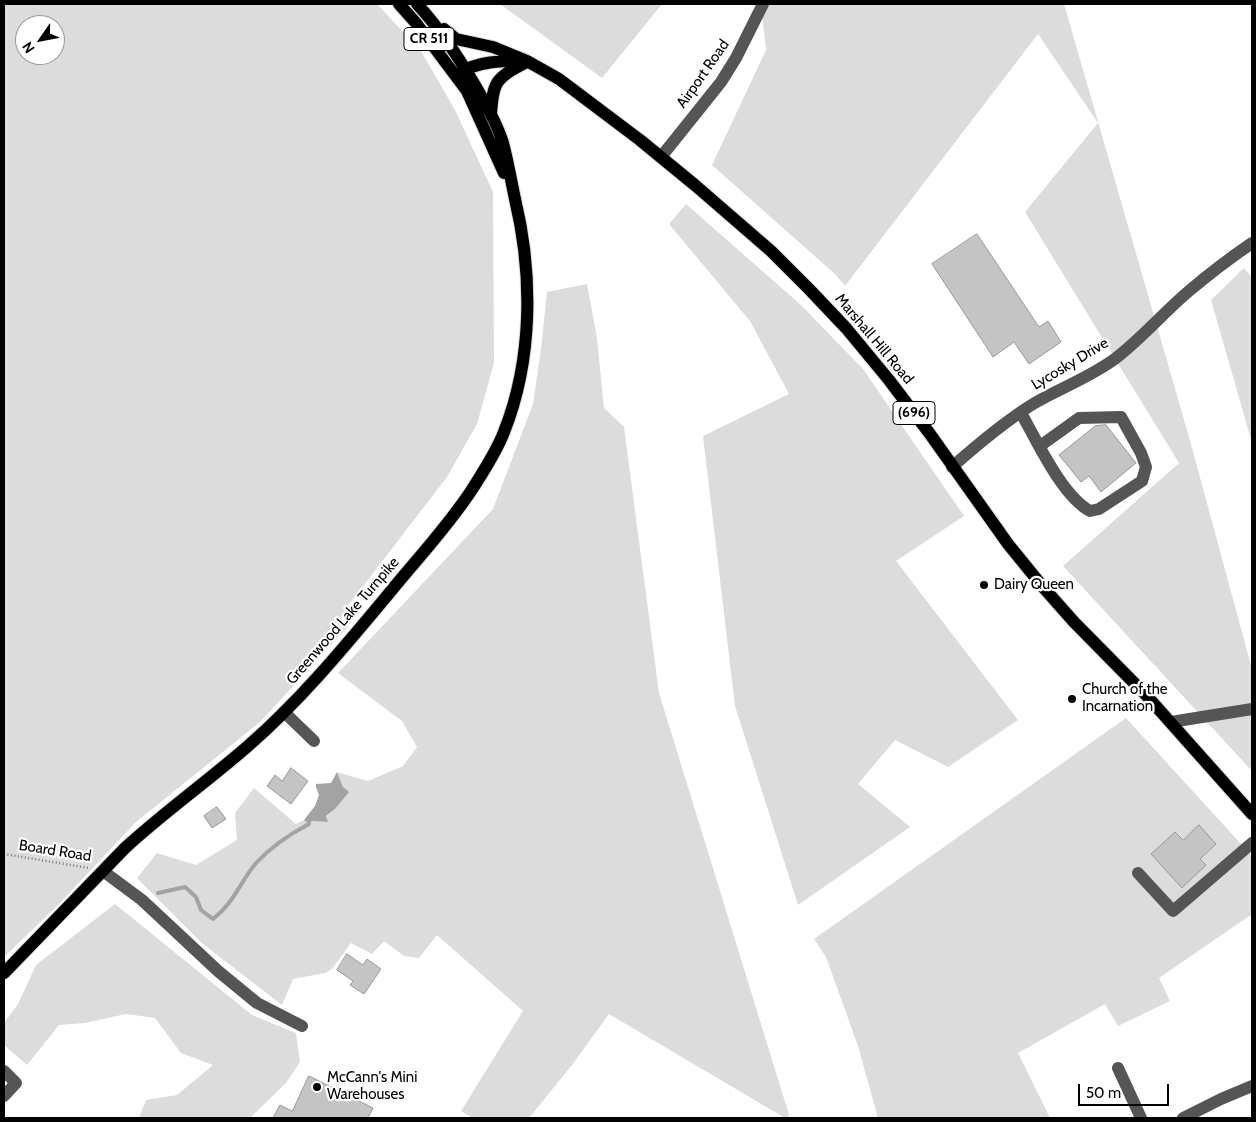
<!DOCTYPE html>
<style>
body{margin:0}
#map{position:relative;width:1256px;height:1122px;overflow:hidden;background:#fff;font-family:Cabin,sans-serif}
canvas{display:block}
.frame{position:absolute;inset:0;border:5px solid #000;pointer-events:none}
.north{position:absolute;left:15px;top:15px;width:50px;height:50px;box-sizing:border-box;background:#fff;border:1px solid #999;border-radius:50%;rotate:237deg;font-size:14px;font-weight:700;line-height:20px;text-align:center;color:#000}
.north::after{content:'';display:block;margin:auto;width:18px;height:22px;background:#000;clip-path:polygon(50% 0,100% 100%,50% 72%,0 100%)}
.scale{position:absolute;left:1078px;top:1084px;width:91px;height:22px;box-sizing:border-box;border:2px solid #000;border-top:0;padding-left:6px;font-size:15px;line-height:18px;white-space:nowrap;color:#000;-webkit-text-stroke:4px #fff;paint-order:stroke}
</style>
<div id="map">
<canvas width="1256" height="1122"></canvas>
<div class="frame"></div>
<div class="north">N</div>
<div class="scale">50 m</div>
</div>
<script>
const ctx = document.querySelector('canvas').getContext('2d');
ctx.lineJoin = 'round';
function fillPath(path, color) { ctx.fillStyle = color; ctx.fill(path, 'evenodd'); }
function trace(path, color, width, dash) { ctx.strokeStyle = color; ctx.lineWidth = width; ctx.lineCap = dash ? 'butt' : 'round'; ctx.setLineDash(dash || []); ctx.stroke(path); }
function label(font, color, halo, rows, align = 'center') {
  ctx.font = font + ' Cabin,sans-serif'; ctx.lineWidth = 4.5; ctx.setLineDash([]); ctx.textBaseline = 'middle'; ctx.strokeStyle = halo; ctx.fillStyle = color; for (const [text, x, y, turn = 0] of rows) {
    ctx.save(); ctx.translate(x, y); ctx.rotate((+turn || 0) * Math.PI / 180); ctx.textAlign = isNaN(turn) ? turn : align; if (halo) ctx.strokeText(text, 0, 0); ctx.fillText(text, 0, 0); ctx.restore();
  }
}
const green = new Path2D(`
 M 4,4 L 377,4 L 421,51 L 455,110 L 493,192 L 494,363 L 477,424 L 447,477 L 347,607 L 341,620 L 348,627 L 260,722 L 136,822 L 60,903 L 4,957 ZM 25,25 L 55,25 L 55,55 L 25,55 Z
 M 500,4 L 662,4 L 602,78 Z
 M 761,4 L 1064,4 L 1189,437 L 1252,669 L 1252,771 L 1063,566 L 1179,463 L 1025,212 L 1098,123 L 1038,34 L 845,286 L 836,275 L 712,165 L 766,50 Z
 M 686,204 L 801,305 L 863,369 L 964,516 L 896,561 L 1018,720 L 948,767 L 895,740 L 858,784 L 910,827 L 798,905 L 735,706 L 703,436 L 789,394 L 750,321 L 669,224 Z
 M 1244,268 L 1252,278 L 1252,443 L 1211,300 Z
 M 587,284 L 597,338 L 604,408 L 624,427 L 659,693 L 790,1118 L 785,1118 L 609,1014 L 572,1065 L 529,1118 L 472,1118 L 461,1111 L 523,1011 L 437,935 L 419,958 L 404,956 L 384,941 L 372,954 L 351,943 L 332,969 L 325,973 L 293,979 L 282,1005 L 203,944 L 137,878 L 157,853 L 196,865 L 237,840 L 235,813 L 254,788 L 296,824 L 304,820 L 309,823 L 311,821 L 328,822 L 326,817 L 335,809 L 343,787 L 337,772 L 368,781 L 403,766 L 417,747 L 402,721 L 338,673 L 493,509 L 533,404 L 541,349 L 547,292 Z
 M 1126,718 L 1252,856 L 1252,914 L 1159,978 L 1170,1001 L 1118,1026 L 1105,1004 L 1018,1053 L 1050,1118 L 878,1118 L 858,1046 L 826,957 L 814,939 Z
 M 115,904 L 252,1015 L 296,1033 L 300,1062 L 286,1083 L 250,1118 L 139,1118 L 146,1100 L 177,1095 L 213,1065 L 181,1053 L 155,1018 L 126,1014 L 85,1023 L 59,1025 L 27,1065 L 4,1045 L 4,1023 L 18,1004 L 36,965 Z`);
const water = new Path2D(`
 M 337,772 L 343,787 L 349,792 L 335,809 L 326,816 L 328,822 L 312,821 L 309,824 L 304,820 L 315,806 L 319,795 L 316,787 L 316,784 L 331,783 Z`);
const stream = new Path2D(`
 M 158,893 L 185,887 L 196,897 L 201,910 L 213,919 C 234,903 240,882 256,863 C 271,847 290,834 309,824`);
const building = new Path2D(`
 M 977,234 L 1039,327 L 1048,321 L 1061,342 L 1029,364 L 1014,342 L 993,357 L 932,264 Z
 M 1106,425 L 1136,463 L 1101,492 L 1089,476 L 1081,482 L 1059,455 L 1095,426 Z
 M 291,768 L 308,781 L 291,804 L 267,786 L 275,775 L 282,781 Z
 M 217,807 L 226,819 L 212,828 L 204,816 Z
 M 1199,825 L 1216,844 L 1200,859 L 1206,865 L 1182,888 L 1151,854 L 1175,832 L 1183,840 Z
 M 347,954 L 363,965 L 367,959 L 381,969 L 364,994 L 350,985 L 353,981 L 337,970 Z
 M 309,1076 L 373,1108 L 368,1118 L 273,1118 L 280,1105 L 292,1111 Z`);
const path = new Path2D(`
 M 4,854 L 89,868`);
const minor = new Path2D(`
 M 661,157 L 721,82 L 736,58 L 763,4
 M 1021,413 C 1037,441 1062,496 1090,511 L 1099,509 L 1142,481 L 1146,467 L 1141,453 L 1121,417 L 1079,418 L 1040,446
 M 952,467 C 978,444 1004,422 1033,404 C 1060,388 1091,377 1116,358 C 1142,338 1164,312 1189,291 C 1209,274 1230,258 1252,243
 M 284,712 L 314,741
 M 1171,722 L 1252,709
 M 103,871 L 142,900 L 218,971 L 257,1003 L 302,1026
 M 1138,873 L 1173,911 L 1252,843
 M 1118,1068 L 1141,1118
 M 4,1071 L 16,1083 L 4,1096
 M 1183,1118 L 1221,1099 L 1252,1086`);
const major = new Path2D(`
 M 399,4 L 416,23 L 467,91 L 504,173
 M 444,29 L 456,39 L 493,47 L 527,61 L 559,79 L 640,140 L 696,186 L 771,251 L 809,289 L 846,328 L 889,380 L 930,434 L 1008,544 L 1043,587 L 1074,622 L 1146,695 L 1252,814
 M 460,73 C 478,61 501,61 522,61
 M 491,114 C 493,81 496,78 525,63
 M 4,973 L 125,848 C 164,812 208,781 248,746 C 301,700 346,645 391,591 C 418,558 448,526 471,491 C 483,472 496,453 504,432 C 533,359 533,274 515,199 C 511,180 508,162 503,143 C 499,129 491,114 484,101 C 465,67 444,33 417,4`);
const markers = [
 [984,585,5,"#000"],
 [1072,699,5,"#000"],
 [317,1087,5,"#000"]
];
const shields = [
 [429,39,50],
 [914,413,42]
];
const shieldNames = [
 ["CR 511",429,39],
 ["(696)",914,413]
];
const streetNames = [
 ["Airport Road",703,74,-55],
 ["Marshall Hill Road",874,339,50],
 ["Lycosky Drive",1070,364,-31],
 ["Greenwood Lake Turnpike",343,621,-49],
 ["Board Road",55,851,9]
];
const poiNames = [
 ["Dairy Queen",994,585],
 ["Church of the",1082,690],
 ["Incarnation",1082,707],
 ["McCann's Mini",327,1078],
 ["Warehouses",327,1095]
];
fillPath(green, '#dcdcdc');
fillPath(water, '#a3a3a3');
trace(stream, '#a3a3a3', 4);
fillPath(building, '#c4c4c4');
trace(building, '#999', 1);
trace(major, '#dbdbdb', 14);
trace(path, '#777', 2.5, [1, 2.5]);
trace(minor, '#555', 12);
trace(major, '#000', 12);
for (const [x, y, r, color] of markers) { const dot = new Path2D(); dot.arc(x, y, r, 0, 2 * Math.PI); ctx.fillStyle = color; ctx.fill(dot); trace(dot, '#fff', 2); }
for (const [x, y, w] of shields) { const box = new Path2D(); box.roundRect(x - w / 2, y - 11.5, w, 23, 4); ctx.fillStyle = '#fff'; ctx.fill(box); trace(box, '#000', 1); }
label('bold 14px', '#000', null, shieldNames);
label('15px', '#000', '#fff', streetNames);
label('15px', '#000', '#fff', poiNames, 'left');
</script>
